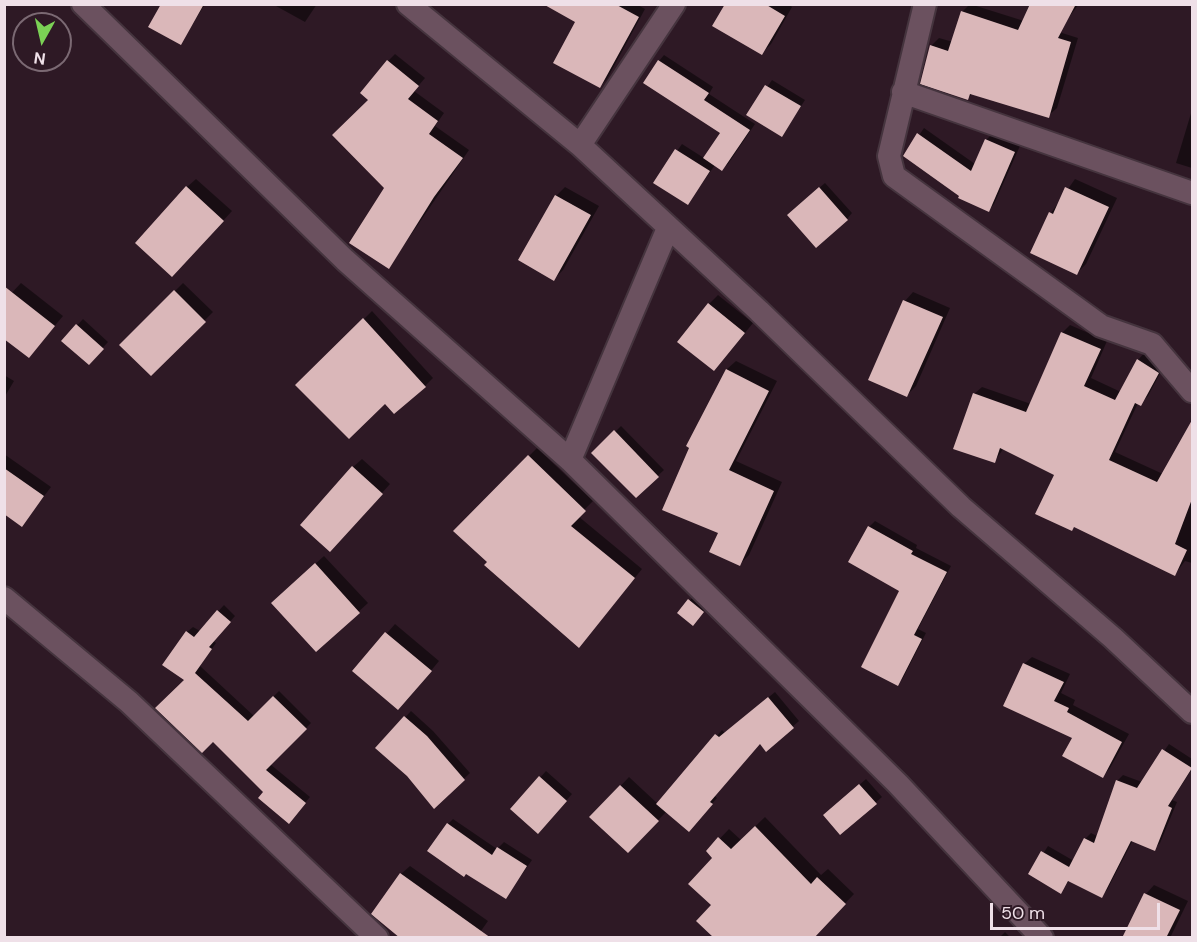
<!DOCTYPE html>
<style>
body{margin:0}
#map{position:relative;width:1197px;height:942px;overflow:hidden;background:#2e1925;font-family:"DM Sans",sans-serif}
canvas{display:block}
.frame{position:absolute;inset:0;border:6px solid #efe0e8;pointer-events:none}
.north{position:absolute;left:12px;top:12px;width:60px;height:60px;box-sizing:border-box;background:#2e1925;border:2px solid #7b6973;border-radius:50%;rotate:188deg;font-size:16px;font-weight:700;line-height:24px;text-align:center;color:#efe0e8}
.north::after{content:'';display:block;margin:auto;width:21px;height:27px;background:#7bd155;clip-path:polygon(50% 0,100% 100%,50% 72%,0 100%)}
.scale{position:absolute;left:990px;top:903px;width:170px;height:27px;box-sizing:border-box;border:3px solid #efe0e8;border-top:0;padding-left:8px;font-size:18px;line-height:21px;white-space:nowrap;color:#efe0e8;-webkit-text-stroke:4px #2e1925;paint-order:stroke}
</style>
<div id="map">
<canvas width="1197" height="942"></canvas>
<div class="frame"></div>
<div class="north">N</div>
<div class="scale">50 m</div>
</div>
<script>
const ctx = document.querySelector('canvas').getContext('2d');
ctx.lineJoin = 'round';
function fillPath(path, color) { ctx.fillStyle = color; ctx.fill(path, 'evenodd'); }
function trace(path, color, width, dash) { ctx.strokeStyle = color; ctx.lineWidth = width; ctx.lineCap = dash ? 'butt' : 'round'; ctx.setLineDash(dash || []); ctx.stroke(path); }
const shadow = new Path2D(`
 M 162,4 L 205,4 L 181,43 Z
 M 277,4 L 317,4 L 305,22 L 276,6 Z
 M 546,4 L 636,4 L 645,9 L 607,79 L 600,87 L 577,21 Z
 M 727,4 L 789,4 L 792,7 L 771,44 L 762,53 Z
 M 970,4 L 1078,38 L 1057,108 L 1048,116 L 972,94 L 967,99 L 931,46 L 939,38 L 953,42 L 962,12 Z
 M 1030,4 L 1079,4 L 1066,21 Z
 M 395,54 L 425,78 L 414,91 L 444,113 L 435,126 L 469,150 L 389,267 L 386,188 L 370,100 L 388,61 Z
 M 664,55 L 713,87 L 709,94 L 755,124 L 728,164 L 722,169 L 715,165 L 688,203 L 655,182 L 682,144 L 704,158 L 722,132 L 659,61 Z
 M 772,80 L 805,100 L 782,135 L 748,115 Z
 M 1192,110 L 1192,168 L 1176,163 Z
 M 924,128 L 975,164 L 986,140 L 992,134 L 1020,146 L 994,204 L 989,210 L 961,196 L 905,156 Z
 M 196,179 L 232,211 L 181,267 L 187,187 Z
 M 1075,179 L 1117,198 L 1086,264 L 1077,273 L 1051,213 Z
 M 825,183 L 852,213 L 847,219 L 794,209 Z
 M 565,187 L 599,206 L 563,270 L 554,279 L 556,196 Z
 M 21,283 L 63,316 L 29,356 L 4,301 Z
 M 183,283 L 213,312 L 151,374 L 121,345 Z
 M 913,292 L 950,308 L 916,386 L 907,395 L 870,379 L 905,301 Z
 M 718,295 L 753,323 L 723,360 L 709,304 Z
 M 372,311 L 433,378 L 425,386 L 298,385 Z
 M 83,319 L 108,342 L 89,363 L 63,341 Z
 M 1070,325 L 1107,341 L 1091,378 L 1121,392 L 1138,360 L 1145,352 L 1165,364 L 1148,396 L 1140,404 L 1138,403 L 1115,452 L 1163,474 L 1192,427 L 1192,563 L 1185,561 L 1175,574 L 1075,526 L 1072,529 L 1056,474 L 1004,448 L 994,462 L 974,394 L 982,387 L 1031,404 L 1062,333 Z
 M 736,361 L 777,381 L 736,461 L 782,482 L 749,555 L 740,564 L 720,532 L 688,446 L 727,369 Z
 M 4,375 L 14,381 L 4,398 Z
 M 621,426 L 664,470 L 636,496 L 594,453 Z
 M 537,448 L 593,501 L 578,516 L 642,569 L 587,637 L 489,562 L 455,531 Z
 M 4,454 L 51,487 L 22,525 L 4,513 Z
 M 362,459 L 390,484 L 339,541 L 353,467 Z
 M 875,521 L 917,545 L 916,548 L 951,566 L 918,629 L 926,633 L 903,678 L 898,684 L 901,590 L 869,527 Z
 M 324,556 L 368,603 L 317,650 L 282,594 Z
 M 692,598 L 705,609 L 693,624 L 679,613 Z
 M 224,605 L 235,616 L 213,641 L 216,643 L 200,666 L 254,716 L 279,691 L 311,723 L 270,764 L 310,797 L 294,816 L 265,792 L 186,680 L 187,632 L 193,627 L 200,631 Z
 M 395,624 L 439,661 L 407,700 L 354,671 Z
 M 1032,657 L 1070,674 L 1061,693 L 1075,700 L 1073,705 L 1129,734 L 1110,768 L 1103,776 L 1024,664 Z
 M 775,692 L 799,721 L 766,750 L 760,743 L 714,795 L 717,798 L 694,824 L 667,811 L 628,851 L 591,817 L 629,777 L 658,804 L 722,730 L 725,733 Z
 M 411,711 L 433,731 L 470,773 L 434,807 L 408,775 L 377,748 Z
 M 1169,744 L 1192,759 L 1192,769 L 1172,800 L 1177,802 L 1160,843 L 1154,849 L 1133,840 L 1107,890 L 1101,896 L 1070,880 L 1060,892 L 1030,874 L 1048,846 L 1074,861 L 1085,839 L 1091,833 L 1097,836 L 1117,781 L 1123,775 L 1142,782 Z
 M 546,771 L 572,794 L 544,826 L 512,809 Z
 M 866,779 L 882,797 L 840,833 L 831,810 Z
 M 765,817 L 821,875 L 828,869 L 854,894 L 812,938 L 713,905 L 715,858 L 708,851 L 729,829 L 741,840 Z
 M 453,819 L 497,849 L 504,842 L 532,860 L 506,897 L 448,824 Z
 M 410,866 L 488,921 L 476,938 L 401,874 Z
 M 1154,885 L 1188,901 L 1170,938 L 1124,938 L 1146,894 Z
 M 1005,932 L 1011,938 L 999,938 Z`);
const building = new Path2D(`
 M 161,4 L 204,4 L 181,45 L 148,27 Z
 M 543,4 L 615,4 L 639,17 L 600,88 L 553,63 L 575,22 Z
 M 725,4 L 765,4 L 785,16 L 762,55 L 712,26 Z
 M 1030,4 L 1076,4 L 1058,38 L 1071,42 L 1049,118 L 970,94 L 968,100 L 920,84 L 930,45 L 948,51 L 961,11 L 1018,30 Z
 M 387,60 L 419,86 L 408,99 L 438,121 L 429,134 L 463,158 L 434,197 L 389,269 L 349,243 L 384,188 L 332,135 L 368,100 L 360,93 Z
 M 658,60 L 709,93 L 704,100 L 750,130 L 722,171 L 703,158 L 720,133 L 643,83 Z
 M 765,85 L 801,106 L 782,137 L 746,115 Z
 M 917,133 L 971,171 L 985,139 L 1015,152 L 989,212 L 958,198 L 959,196 L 903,156 Z
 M 675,149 L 710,171 L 688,205 L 653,183 Z
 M 186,186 L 224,221 L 172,277 L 135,243 Z
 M 819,187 L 848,220 L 816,248 L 787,215 Z
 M 1065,187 L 1109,207 L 1077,275 L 1030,253 L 1049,212 L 1053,214 Z
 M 555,195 L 591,215 L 554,281 L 518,260 Z
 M 4,286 L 55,326 L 29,358 L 4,339 Z
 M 174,290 L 206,322 L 151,376 L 119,345 Z
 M 903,300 L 943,317 L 907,397 L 868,380 Z
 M 708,303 L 745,333 L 714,371 L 677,342 Z
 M 363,318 L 426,387 L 394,414 L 385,404 L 349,439 L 295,385 Z
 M 76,324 L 104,349 L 89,365 L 61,341 Z
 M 1061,332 L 1101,349 L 1084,386 L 1115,400 L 1137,359 L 1159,373 L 1141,406 L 1135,403 L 1109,460 L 1157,482 L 1192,420 L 1192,499 L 1175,544 L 1187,550 L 1175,576 L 1074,527 L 1072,531 L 1035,514 L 1054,475 L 1000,448 L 995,463 L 953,449 L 973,393 L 1026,412 Z
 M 726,369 L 769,391 L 729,470 L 774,491 L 740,566 L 709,552 L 718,533 L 662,510 L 689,448 L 686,446 Z
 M 614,430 L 659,477 L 636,498 L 591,453 Z
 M 528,455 L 586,511 L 571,526 L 635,578 L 579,648 L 484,565 L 487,562 L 453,531 Z
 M 352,466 L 383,494 L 330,552 L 300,525 Z
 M 4,468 L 44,496 L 22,527 L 4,514 Z
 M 868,526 L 913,551 L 911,554 L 947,572 L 914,635 L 922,639 L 898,686 L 861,667 L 899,591 L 848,562 Z
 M 315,563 L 360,613 L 316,652 L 271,603 Z
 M 688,599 L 704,612 L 693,626 L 677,613 Z
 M 217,610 L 231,622 L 209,647 L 212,649 L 195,673 L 248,721 L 273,696 L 307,729 L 266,770 L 306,803 L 289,824 L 258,798 L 263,792 L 213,742 L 202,753 L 155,708 L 184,680 L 162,665 L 186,631 L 194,637 Z
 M 385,632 L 432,671 L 398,710 L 352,671 Z
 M 1023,663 L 1064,682 L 1054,701 L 1069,708 L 1067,712 L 1122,742 L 1103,778 L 1062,756 L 1072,738 L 1003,706 Z
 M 768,697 L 794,728 L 766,752 L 760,744 L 710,802 L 713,804 L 689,832 L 656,804 L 715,734 L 719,737 Z
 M 404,716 L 427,736 L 465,780 L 434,809 L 407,776 L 375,748 Z
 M 1162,749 L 1192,768 L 1168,806 L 1172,808 L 1155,851 L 1131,841 L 1102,898 L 1068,881 L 1061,894 L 1028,874 L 1041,851 L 1069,867 L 1084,838 L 1094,843 L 1116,780 L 1137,788 Z
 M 539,776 L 567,801 L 538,834 L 510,809 Z
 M 859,784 L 877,804 L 840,835 L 823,815 Z
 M 620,785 L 659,821 L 628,853 L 589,817 Z
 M 447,823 L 492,855 L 497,847 L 527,866 L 506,899 L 466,874 L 464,877 L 427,851 Z
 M 755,826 L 811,884 L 817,877 L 846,904 L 814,938 L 714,938 L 696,921 L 711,905 L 688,884 L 712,858 L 706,851 L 718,837 L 731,849 Z
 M 400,873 L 491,938 L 400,938 L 371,914 Z
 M 1144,893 L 1180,910 L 1166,938 L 1122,938 Z`);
const street = new Path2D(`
 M 83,4 L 345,260 L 570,460 L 898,784 L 1042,938
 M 408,4 L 580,145 L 759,311 L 961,507 L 1113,638 L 1192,712
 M 925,4 L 889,156 L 894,176 L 1101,326 L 1152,344 L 1192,391
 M 903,92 L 1192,193
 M 580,145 L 674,4
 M 570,460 L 668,228
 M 4,598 L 129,702 L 377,938`);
fillPath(shadow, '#0007');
fillPath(building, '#dab7b9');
trace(street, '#45343e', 26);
trace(street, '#6b515f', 22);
</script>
